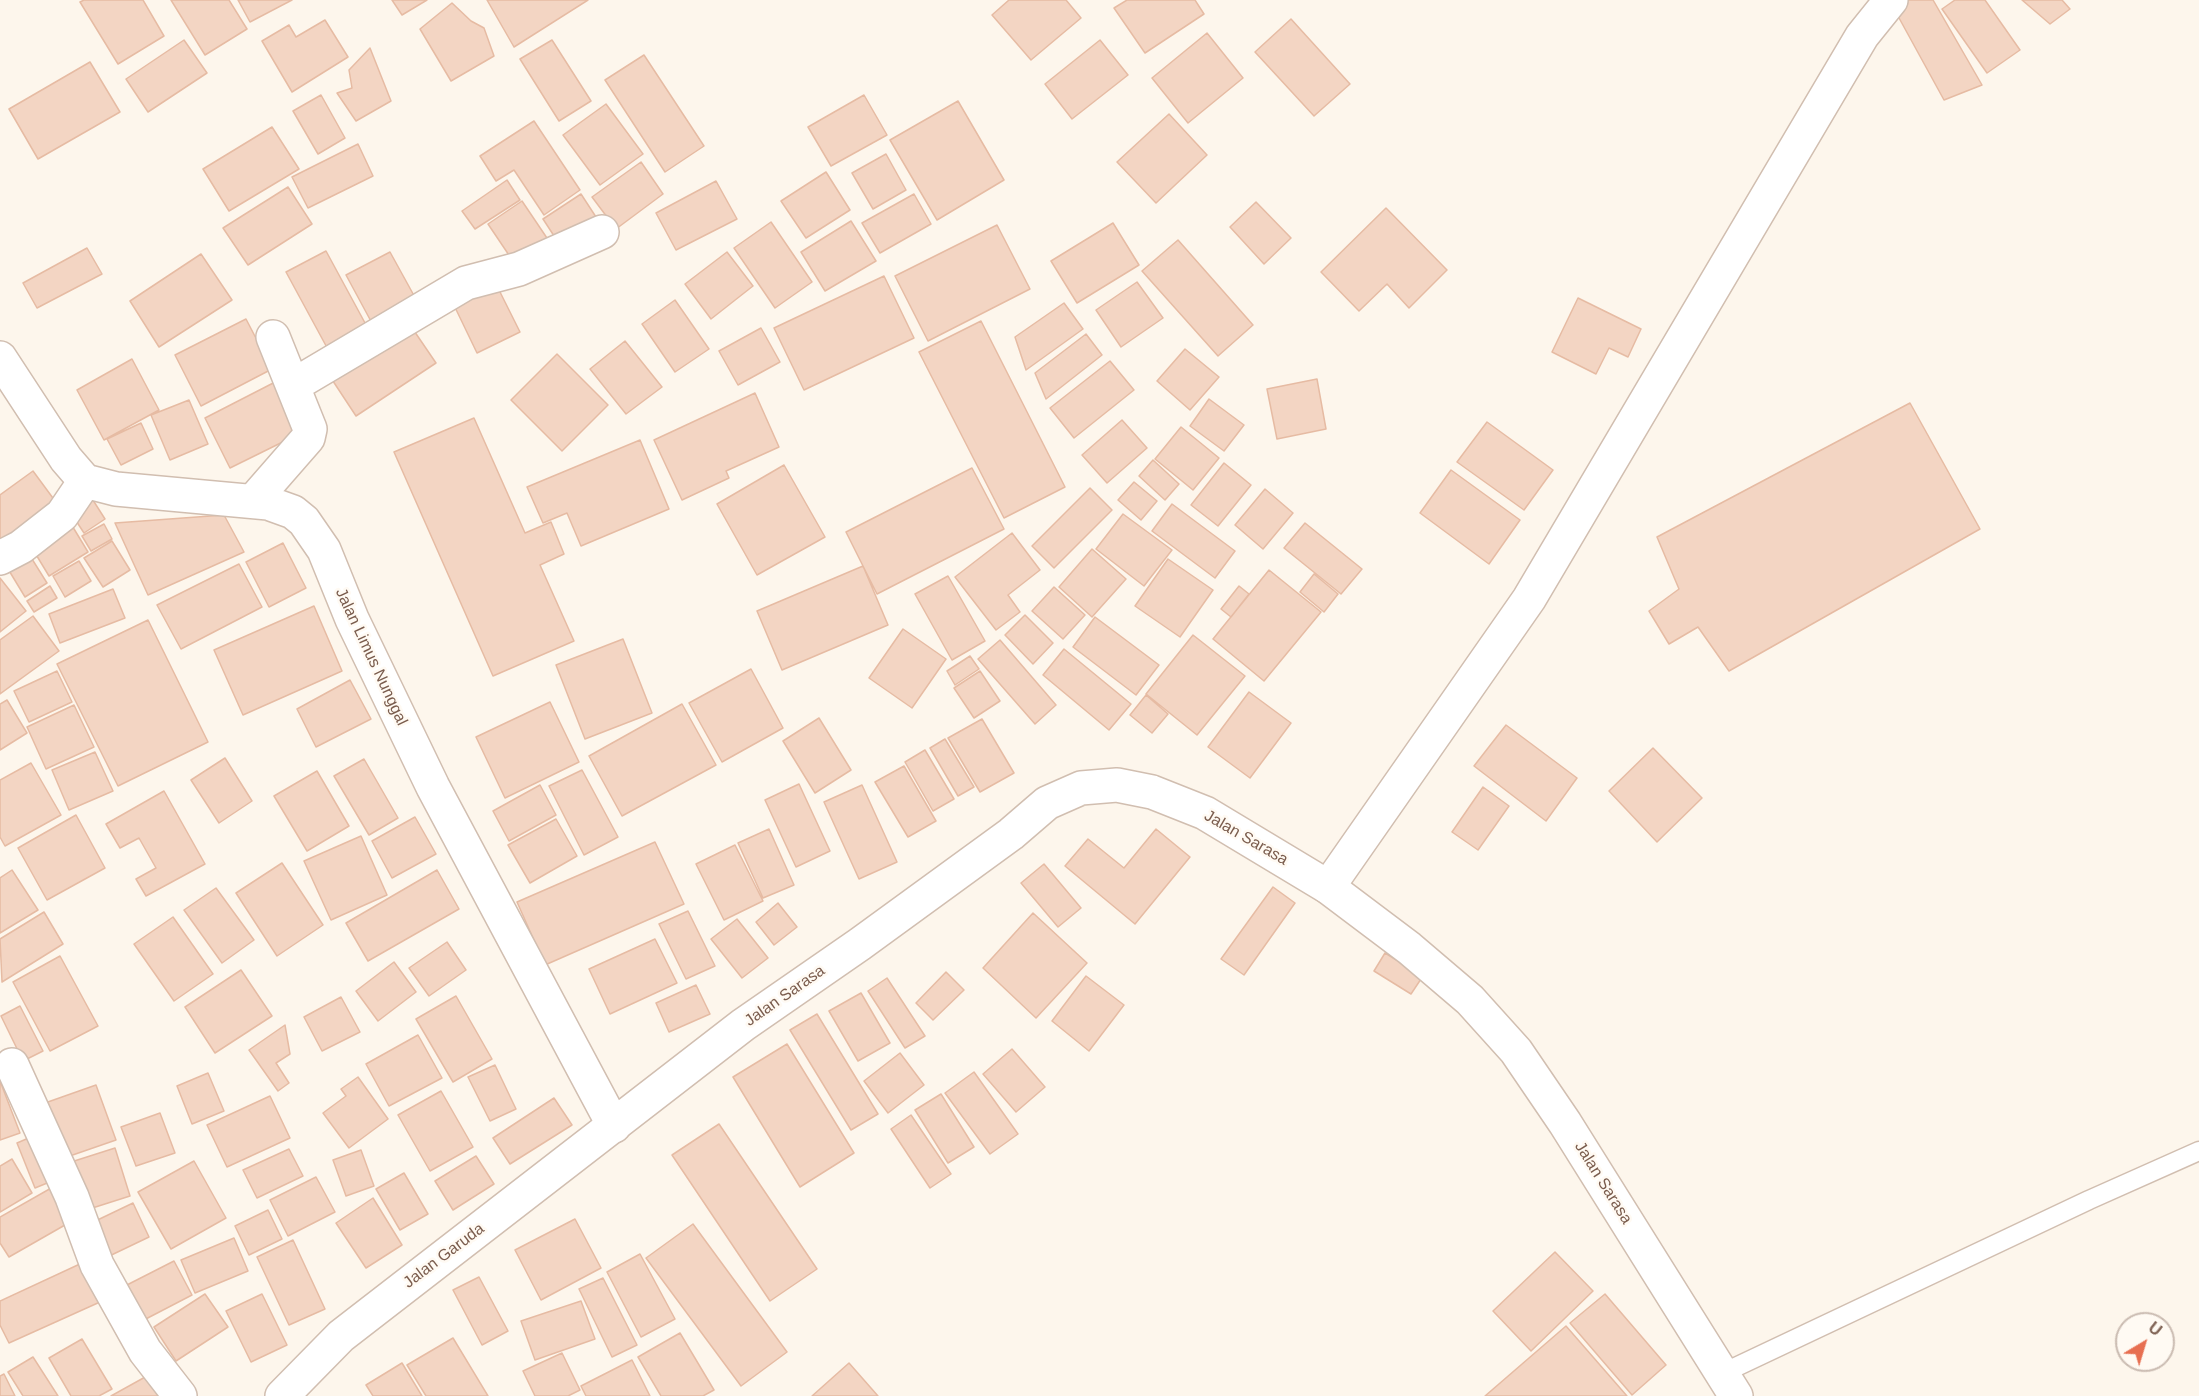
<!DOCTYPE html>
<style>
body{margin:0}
#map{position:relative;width:2199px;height:1396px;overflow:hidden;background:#fdf6ec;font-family:Helvetica,sans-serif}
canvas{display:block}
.north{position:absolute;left:2115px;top:1312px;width:60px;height:60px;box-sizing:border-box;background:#fffaf3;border:2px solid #cabbb1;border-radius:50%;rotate:38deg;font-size:16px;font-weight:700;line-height:24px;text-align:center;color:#7a5c4d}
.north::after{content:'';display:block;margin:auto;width:21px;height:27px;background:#e76f51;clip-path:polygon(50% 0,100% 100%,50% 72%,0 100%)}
</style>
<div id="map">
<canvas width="2199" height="1396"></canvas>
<div class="north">U</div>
</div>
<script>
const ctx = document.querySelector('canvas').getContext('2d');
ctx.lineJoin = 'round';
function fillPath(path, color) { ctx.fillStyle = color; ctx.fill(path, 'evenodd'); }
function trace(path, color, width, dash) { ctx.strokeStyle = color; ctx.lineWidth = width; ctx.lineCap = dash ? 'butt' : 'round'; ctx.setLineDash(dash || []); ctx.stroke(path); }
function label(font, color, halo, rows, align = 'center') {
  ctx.font = font + ' Helvetica,sans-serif'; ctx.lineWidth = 5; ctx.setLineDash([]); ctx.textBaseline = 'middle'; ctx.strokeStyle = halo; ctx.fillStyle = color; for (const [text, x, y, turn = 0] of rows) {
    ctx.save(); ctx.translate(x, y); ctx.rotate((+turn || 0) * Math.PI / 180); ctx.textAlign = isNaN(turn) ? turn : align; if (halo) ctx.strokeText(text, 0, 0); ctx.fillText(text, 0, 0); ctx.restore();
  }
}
const building = new Path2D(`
 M 84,0 L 143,0 L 164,36 L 118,64 L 80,2 Z
 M 171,0 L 229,0 L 247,29 L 205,55 Z
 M 238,0 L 292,0 L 250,22 Z
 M 392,0 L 427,0 L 402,15 Z
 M 487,0 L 588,0 L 514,47 Z
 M 1009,0 L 1066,0 L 1081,18 L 1031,60 L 992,15 Z
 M 1127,0 L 1195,0 L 1204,14 L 1145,53 L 1114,8 Z
 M 1904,0 L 1933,0 L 1982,85 L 1944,100 L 1893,7 Z
 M 1955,0 L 1985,0 L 2020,50 L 1987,73 L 1942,9 Z
 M 2022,0 L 2062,0 L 2070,9 L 2050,24 Z
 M 452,3 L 471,21 L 484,28 L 494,56 L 451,81 L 420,29 Z
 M 1291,19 L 1350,84 L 1314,116 L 1255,52 Z
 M 325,20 L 348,57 L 292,92 L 262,41 L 289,25 L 296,37 Z
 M 1207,33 L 1243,78 L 1188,123 L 1152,78 Z
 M 184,40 L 207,73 L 148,112 L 126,79 Z
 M 552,40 L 591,101 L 559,121 L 520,59 Z
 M 1100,40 L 1128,75 L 1072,119 L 1045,84 Z
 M 370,48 L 391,101 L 356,121 L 337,93 L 352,88 L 349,70 Z
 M 644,55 L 704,146 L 665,172 L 605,80 Z
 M 90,62 L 120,112 L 38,159 L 9,109 Z
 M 321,95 L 345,138 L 318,154 L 293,111 Z
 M 864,95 L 887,135 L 831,166 L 808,127 Z
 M 958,101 L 1004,180 L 937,220 L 890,140 Z
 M 606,104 L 643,154 L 600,185 L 563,135 Z
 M 1169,114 L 1207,155 L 1156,203 L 1117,162 Z
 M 534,121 L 580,190 L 544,215 L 514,170 L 496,181 L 480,156 Z
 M 272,127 L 299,169 L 229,211 L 203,169 Z
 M 358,144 L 373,176 L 308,208 L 292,177 Z
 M 886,154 L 906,190 L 873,209 L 852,173 Z
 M 641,162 L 663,194 L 616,229 L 592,197 Z
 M 826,172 L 850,210 L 806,238 L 781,201 Z
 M 507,180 L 520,200 L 475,229 L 462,211 Z
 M 716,181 L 737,219 L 676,250 L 656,213 Z
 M 288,187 L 312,224 L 248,265 L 223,228 Z
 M 581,194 L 596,217 L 558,242 L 543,219 Z
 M 914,194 L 931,224 L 880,253 L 862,223 Z
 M 522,201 L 551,244 L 517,267 L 488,224 Z
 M 1256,202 L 1291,238 L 1264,264 L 1230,227 Z
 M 1386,208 L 1447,270 L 1409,308 L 1387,284 L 1359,311 L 1321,272 Z
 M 851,221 L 876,261 L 825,291 L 801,252 Z
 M 771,222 L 812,282 L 775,308 L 734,248 Z
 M 1113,223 L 1139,265 L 1077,303 L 1051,261 Z
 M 997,225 L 1030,289 L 928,341 L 895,276 Z
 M 1178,240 L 1253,325 L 1218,356 L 1142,271 Z
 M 87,248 L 102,274 L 37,308 L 23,283 Z
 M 326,251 L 371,334 L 331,355 L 286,272 Z
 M 390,252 L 417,301 L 373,325 L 346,275 Z
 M 727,252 L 753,286 L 711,319 L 685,284 Z
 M 201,254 L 232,300 L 159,347 L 130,301 Z
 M 492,276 L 520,332 L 477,353 L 450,297 Z
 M 884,276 L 914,338 L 804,390 L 774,328 Z
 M 1137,282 L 1163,318 L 1121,347 L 1096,310 Z
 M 1578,298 L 1641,329 L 1628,357 L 1609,348 L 1596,374 L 1552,352 Z
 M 675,300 L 709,349 L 675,372 L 642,324 Z
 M 1064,303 L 1083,329 L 1026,370 L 1015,337 Z
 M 246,319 L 272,369 L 201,406 L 175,355 Z
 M 406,319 L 436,363 L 356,416 L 327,372 Z
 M 981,321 L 1065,487 L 1004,518 L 919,352 Z
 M 761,328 L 780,362 L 738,385 L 719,351 Z
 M 1086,334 L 1102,355 L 1046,399 L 1035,373 Z
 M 625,341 L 662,387 L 626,414 L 590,369 Z
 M 1185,349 L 1219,377 L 1190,410 L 1157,381 Z
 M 557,354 L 608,405 L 562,451 L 511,400 Z
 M 132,359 L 159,410 L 104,440 L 77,390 Z
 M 1110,361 L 1134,390 L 1074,438 L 1050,408 Z
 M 281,379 L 307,430 L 230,468 L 205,418 Z
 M 1317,379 L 1326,429 L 1277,439 L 1267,389 Z
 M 755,393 L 779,447 L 726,471 L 729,478 L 682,500 L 654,440 Z
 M 1209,399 L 1244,425 L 1224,451 L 1190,426 Z
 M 189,400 L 208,444 L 170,460 L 151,415 Z
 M 1910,403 L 1980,529 L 1729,671 L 1698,627 L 1669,644 L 1649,611 L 1679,589 L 1657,537 Z
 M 474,418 L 525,533 L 551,522 L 564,554 L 540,565 L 574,641 L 493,676 L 394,452 Z
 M 1122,420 L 1147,448 L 1107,483 L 1082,455 Z
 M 1487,422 L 1553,470 L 1524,510 L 1457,462 Z
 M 141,423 L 153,449 L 121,465 L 107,439 Z
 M 1181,427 L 1219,458 L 1193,490 L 1155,459 Z
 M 640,440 L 669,509 L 581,546 L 567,513 L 543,523 L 527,487 Z
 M 1153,460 L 1179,484 L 1165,500 L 1139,476 Z
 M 1224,463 L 1251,485 L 1218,526 L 1191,505 Z
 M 784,465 L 825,537 L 757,575 L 717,504 Z
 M 972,468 L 1004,529 L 877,594 L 846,532 Z
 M 1451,470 L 1520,520 L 1489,564 L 1420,513 Z
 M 33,471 L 61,509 L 0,550 L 0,495 Z
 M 1134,482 L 1157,501 L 1141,520 L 1118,500 Z
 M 1090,488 L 1112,510 L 1054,568 L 1032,546 Z
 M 1265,489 L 1293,513 L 1263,549 L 1235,525 Z
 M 91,497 L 105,519 L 84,533 L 69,510 Z
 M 1172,504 L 1235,551 L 1215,578 L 1152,531 Z
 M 1123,514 L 1172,550 L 1144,586 L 1096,549 Z
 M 224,515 L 244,552 L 148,595 L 115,523 Z
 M 68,519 L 88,552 L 49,576 L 29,543 Z
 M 1305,523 L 1362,569 L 1341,594 L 1284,548 Z
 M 104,524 L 112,539 L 91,551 L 82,536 Z
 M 1012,533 L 1040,570 L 1008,595 L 1020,612 L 996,630 L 955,577 Z
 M 112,541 L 130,570 L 103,587 L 84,558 Z
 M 283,543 L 306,588 L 269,607 L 246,562 Z
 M 1092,549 L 1126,579 L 1092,617 L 1059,587 Z
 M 27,551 L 47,583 L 25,597 L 5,564 Z
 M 1168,559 L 1213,590 L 1180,637 L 1135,606 Z
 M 79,561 L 91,581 L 65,597 L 53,576 Z
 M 239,564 L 262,607 L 181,649 L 157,605 Z
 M 863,566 L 888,625 L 782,670 L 757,611 Z
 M 1269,570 L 1321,612 L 1264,681 L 1213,639 Z
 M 1314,574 L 1338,594 L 1324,612 L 1300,592 Z
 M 948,576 L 985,641 L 952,660 L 915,594 Z
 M 0,578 L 26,611 L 0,632 Z
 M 50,586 L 57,598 L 34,612 L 27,601 Z
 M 1239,586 L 1249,594 L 1231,617 L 1221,609 Z
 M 1054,587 L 1085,615 L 1063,639 L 1032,611 Z
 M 113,589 L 125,618 L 60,643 L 49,614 Z
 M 314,606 L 342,671 L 243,715 L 214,650 Z
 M 1025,615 L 1053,643 L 1033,664 L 1005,635 Z
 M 33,616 L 59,651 L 0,694 L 0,640 Z
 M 1095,617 L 1159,665 L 1136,695 L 1073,647 Z
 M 148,620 L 208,742 L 118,786 L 57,664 Z
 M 903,629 L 946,659 L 912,708 L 869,678 Z
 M 1193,635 L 1245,676 L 1197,735 L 1146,694 Z
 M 623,639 L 652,713 L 585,739 L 556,665 Z
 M 1000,640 L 1056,705 L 1035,724 L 978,659 Z
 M 1064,649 L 1131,704 L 1109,730 L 1043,675 Z
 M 970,656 L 979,669 L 955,685 L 947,671 Z
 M 751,669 L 783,728 L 722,762 L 689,703 Z
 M 57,671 L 72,702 L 29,722 L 14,691 Z
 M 980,671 L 1000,701 L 974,718 L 954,688 Z
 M 350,680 L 371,719 L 316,747 L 297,709 Z
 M 1249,692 L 1291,723 L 1250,778 L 1208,747 Z
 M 1146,695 L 1168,714 L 1152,733 L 1130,715 Z
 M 7,700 L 27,733 L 0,750 L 0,704 Z
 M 550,702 L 579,762 L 505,798 L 476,737 Z
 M 682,704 L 716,765 L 622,816 L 589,756 Z
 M 74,705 L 94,747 L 46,769 L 27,727 Z
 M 819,718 L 851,770 L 815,793 L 783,741 Z
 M 982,719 L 1014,773 L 980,792 L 948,738 Z
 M 1506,725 L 1577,778 L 1546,821 L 1474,766 Z
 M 945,739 L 974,787 L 958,796 L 930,748 Z
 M 1653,748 L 1702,798 L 1657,842 L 1609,791 Z
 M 925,750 L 954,799 L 933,811 L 905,762 Z
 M 95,752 L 113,791 L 69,810 L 52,770 Z
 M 225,758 L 252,801 L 219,823 L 191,780 Z
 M 364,759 L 398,818 L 369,835 L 334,776 Z
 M 31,763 L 61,815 L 5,846 L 0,837 L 0,780 Z
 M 904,766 L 936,821 L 908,837 L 875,782 Z
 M 582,770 L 618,837 L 584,855 L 549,786 Z
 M 317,771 L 349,826 L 307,851 L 274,796 Z
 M 799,784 L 830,851 L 796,867 L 765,800 Z
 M 540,785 L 556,815 L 509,841 L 493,811 Z
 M 862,785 L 897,862 L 859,879 L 824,802 Z
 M 1483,787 L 1509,806 L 1478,850 L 1452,832 Z
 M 164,791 L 205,864 L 146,896 L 136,879 L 156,868 L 139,838 L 120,848 L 106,824 Z
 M 76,815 L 105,868 L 47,900 L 18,848 Z
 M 415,817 L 436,854 L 392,878 L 372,841 Z
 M 556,819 L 577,856 L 530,883 L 508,845 Z
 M 769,829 L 794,885 L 763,898 L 738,843 Z
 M 1156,829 L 1190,857 L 1135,924 L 1065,866 L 1088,839 L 1124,868 Z
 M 361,836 L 387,895 L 331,920 L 304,861 Z
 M 655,842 L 684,904 L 545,965 L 517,902 Z
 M 735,845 L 763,901 L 724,920 L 696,864 Z
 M 282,863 L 323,925 L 277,956 L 236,893 Z
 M 1044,864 L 1081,908 L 1058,927 L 1021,883 Z
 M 12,870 L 38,910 L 0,933 L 0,878 Z
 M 437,870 L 459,909 L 368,961 L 346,923 Z
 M 1273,887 L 1295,903 L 1244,975 L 1221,959 Z
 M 216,888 L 254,940 L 222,963 L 184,910 Z
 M 778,903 L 797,927 L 774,945 L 756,922 Z
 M 688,911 L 715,966 L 686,979 L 659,924 Z
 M 44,912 L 63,944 L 2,982 L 0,939 Z
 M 1033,913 L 1087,963 L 1036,1018 L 983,968 Z
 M 173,917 L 213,974 L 174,1001 L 134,944 Z
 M 737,919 L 768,958 L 742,978 L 711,939 Z
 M 655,939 L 677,983 L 610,1014 L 589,969 Z
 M 447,942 L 466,970 L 429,996 L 409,968 Z
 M 1385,953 L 1423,976 L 1411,994 L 1374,971 Z
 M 60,956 L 98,1026 L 50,1051 L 13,982 Z
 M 394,962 L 416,992 L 378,1021 L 356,991 Z
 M 241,970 L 272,1016 L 215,1053 L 185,1007 Z
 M 946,972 L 964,990 L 933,1020 L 916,1003 Z
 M 1086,976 L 1124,1005 L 1089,1051 L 1052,1021 Z
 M 887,978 L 925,1036 L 905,1048 L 868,991 Z
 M 696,985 L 710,1014 L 669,1032 L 656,1003 Z
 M 861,993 L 890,1043 L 858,1061 L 829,1011 Z
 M 456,996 L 492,1059 L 453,1082 L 416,1019 Z
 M 341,997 L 360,1032 L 322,1051 L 304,1017 Z
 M 20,1006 L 43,1051 L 23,1061 L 1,1016 Z
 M 817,1014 L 878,1114 L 851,1130 L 790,1030 Z
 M 285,1025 L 290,1054 L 276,1063 L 289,1083 L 278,1091 L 249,1050 Z
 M 418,1035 L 442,1078 L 389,1106 L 366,1064 Z
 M 787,1044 L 854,1153 L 800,1187 L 733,1077 Z
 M 1012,1049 L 1045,1087 L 1016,1112 L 983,1074 Z
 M 900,1053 L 924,1085 L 888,1113 L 864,1081 Z
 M 495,1065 L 516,1109 L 490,1121 L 468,1077 Z
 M 974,1072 L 1018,1134 L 990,1154 L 945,1093 Z
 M 208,1073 L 224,1111 L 192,1124 L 177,1086 Z
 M 358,1077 L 388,1119 L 349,1148 L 323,1113 L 346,1096 L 341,1089 Z
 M 0,1081 L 20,1133 L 0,1140 Z
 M 96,1085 L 116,1140 L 64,1158 L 45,1103 Z
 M 441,1091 L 473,1147 L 430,1171 L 398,1115 Z
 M 941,1094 L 974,1147 L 948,1163 L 915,1110 Z
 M 270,1096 L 290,1138 L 227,1167 L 207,1125 Z
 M 554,1098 L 572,1125 L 510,1164 L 493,1138 Z
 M 160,1113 L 175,1153 L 136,1166 L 121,1127 Z
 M 911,1115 L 951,1174 L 930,1188 L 891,1129 Z
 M 719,1124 L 817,1269 L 770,1301 L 672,1155 Z
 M 38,1134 L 57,1179 L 35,1188 L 17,1143 Z
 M 115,1148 L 130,1196 L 83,1211 L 68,1163 Z
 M 289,1149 L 303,1176 L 257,1198 L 243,1170 Z
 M 361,1150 L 374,1186 L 346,1196 L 333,1160 Z
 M 476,1156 L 494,1184 L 453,1210 L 435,1181 Z
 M 12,1159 L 32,1193 L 0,1212 L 0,1166 Z
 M 194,1161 L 226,1218 L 171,1249 L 138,1192 Z
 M 404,1173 L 428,1214 L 400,1230 L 376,1189 Z
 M 316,1177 L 335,1212 L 288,1236 L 270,1200 Z
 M 53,1187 L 72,1221 L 9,1257 L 0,1243 L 0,1217 Z
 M 373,1198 L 402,1245 L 366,1268 L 336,1223 Z
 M 133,1203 L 149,1237 L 101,1260 L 85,1226 Z
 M 268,1210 L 282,1239 L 249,1255 L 235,1226 Z
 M 575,1219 L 601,1268 L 541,1300 L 515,1250 Z
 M 693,1224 L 787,1352 L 741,1386 L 646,1258 Z
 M 234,1238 L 248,1271 L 195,1293 L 181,1260 Z
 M 293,1240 L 325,1309 L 289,1325 L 257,1257 Z
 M 1555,1252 L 1593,1291 L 1531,1351 L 1493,1311 Z
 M 640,1254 L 675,1319 L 641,1337 L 607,1272 Z
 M 174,1261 L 192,1295 L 140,1322 L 121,1288 Z
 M 82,1263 L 100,1302 L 9,1343 L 0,1325 L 0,1301 Z
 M 479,1277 L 508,1331 L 482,1345 L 453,1290 Z
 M 603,1278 L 637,1345 L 612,1357 L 579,1289 Z
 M 205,1294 L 228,1327 L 176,1361 L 154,1327 Z
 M 262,1294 L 287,1345 L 251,1362 L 226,1311 Z
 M 1605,1294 L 1666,1365 L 1632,1395 L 1570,1323 Z
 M 581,1301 L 595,1339 L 535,1360 L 521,1321 Z
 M 1566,1326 L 1627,1396 L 1485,1396 Z
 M 680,1333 L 714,1390 L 703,1396 L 661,1396 L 638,1357 Z
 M 453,1338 L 488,1396 L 426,1396 L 407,1365 Z
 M 82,1339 L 112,1389 L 99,1396 L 71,1396 L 49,1358 Z
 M 562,1353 L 580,1390 L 568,1396 L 535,1396 L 523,1371 Z
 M 33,1357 L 58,1396 L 23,1396 L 8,1372 Z
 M 632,1360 L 650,1396 L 586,1396 L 581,1386 Z
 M 402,1363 L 422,1396 L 373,1396 L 366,1385 Z
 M 849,1363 L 878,1396 L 812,1396 Z
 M 156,1371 L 170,1396 L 111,1396 Z
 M 4,1374 L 15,1396 L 0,1396 L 0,1376 Z`);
const service = new Path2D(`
 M 1721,1374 L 2089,1200 L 2199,1151`);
const minor = new Path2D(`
 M 0,358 L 66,459 L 85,481 L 116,489 L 268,503 L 293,512 L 304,521 L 324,550 L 352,619 L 433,787 L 614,1126
 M 294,385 L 466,283 L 519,269 L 602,232
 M 253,501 L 308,438 L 310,429 L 273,337
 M 0,558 L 21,547 L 62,515 L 85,481
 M 1328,887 L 1529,599 L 1862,36 L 1891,0
 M 12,1065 L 72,1197 L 97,1265 L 145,1351 L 180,1396`);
const tertiary = new Path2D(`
 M 282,1396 L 341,1336 L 743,1025 L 860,944 L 1011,834 L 1047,803 L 1081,788 L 1117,785 L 1152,792 L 1205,813 L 1328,887 L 1409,948 L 1470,1000 L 1516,1051 L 1565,1123 L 1736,1396`);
const streetNames = [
 ["Jalan Limus Nunggal",371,657,65],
 ["Jalan Sarasa",1246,838,30],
 ["Jalan Sarasa",785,996,-35],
 ["Jalan Sarasa",1603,1183,58],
 ["Jalan Garuda",444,1256,-37]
];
fillPath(building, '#f3d5c3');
trace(building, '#e6bba3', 1.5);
trace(service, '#d1beb0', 21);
trace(minor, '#d1beb0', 36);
trace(tertiary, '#d1beb0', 36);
trace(service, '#fff', 18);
trace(minor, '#fff', 33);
trace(tertiary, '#fff', 33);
label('16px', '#7a5c4d', '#fffaf3', streetNames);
</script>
